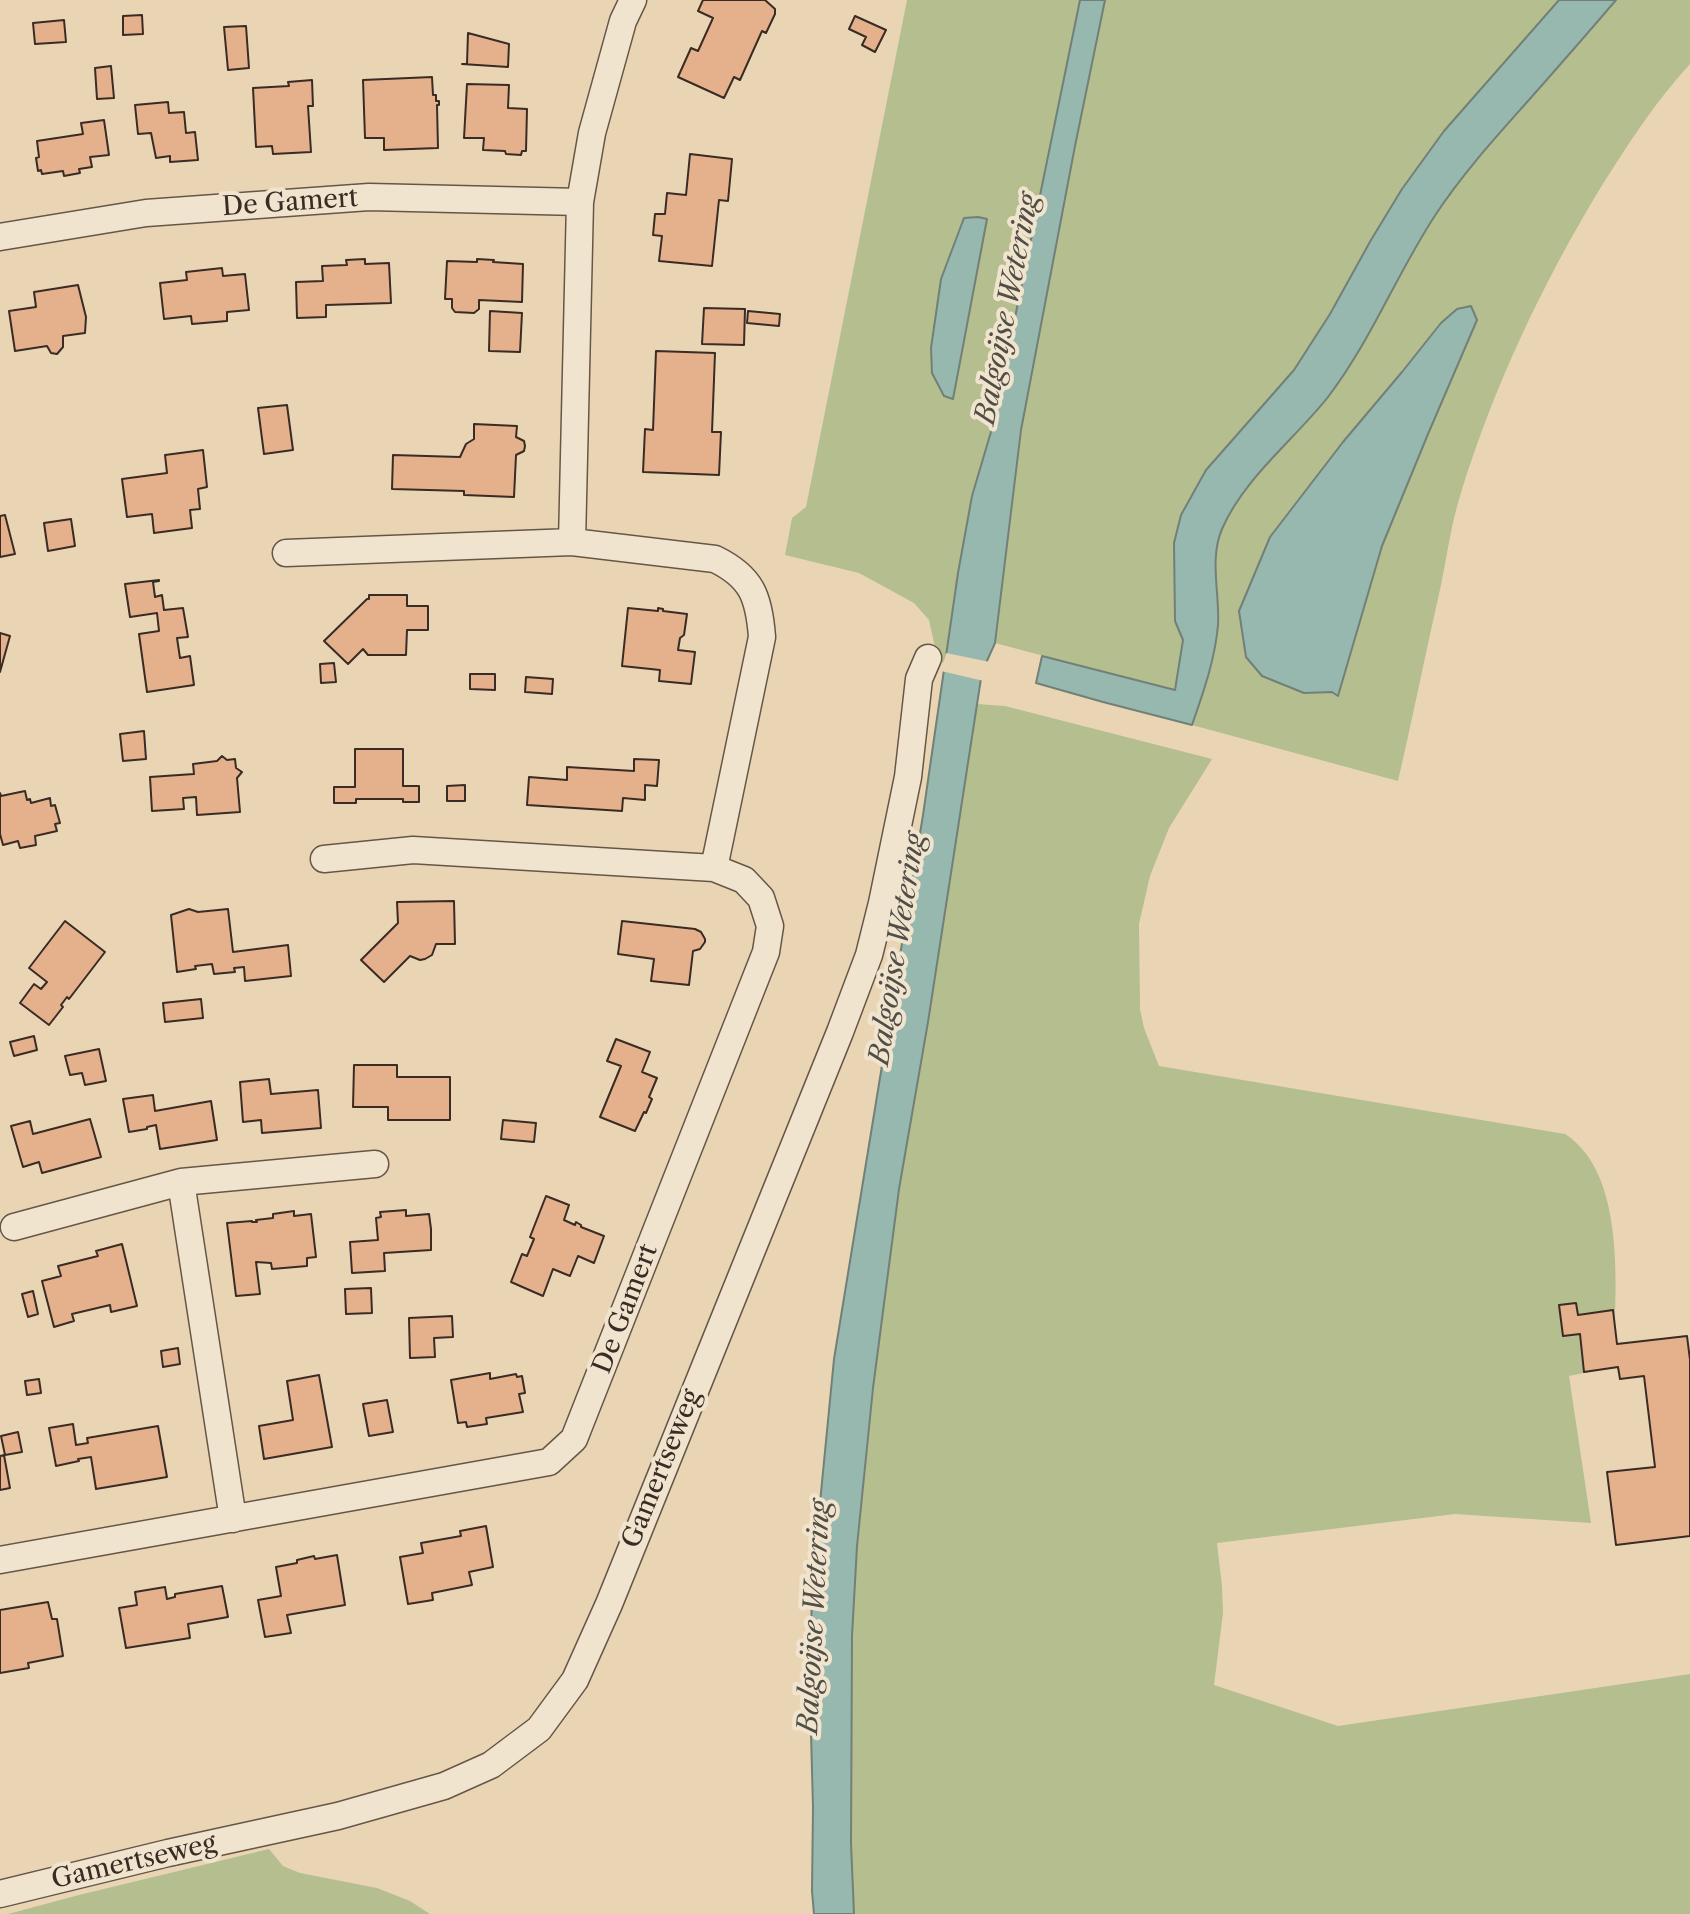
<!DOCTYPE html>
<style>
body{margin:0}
canvas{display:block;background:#e9d5b4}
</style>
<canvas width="1690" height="1914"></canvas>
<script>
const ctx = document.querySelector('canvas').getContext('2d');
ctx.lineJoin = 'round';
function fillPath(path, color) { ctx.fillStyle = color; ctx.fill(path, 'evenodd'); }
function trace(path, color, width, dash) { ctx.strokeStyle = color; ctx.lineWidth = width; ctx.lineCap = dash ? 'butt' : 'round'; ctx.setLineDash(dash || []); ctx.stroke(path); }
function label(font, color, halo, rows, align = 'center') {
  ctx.font = font + ' "Libre Caslon Text",serif'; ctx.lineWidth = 8; ctx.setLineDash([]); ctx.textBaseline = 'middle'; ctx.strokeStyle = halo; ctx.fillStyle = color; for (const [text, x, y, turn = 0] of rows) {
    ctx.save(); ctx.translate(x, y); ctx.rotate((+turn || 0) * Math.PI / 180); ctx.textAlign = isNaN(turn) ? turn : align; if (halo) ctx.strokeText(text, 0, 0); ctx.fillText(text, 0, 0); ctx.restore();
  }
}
const green = new Path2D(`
 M 907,0 L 1080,0 L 993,425 L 972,496 L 958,573 L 945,663 L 938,661 L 929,620 L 914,603 L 859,573 L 785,555 L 792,518 L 806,507 ZM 964,218 L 932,373 L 931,348 L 941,279 Z
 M 1105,0 L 1559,0 L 1444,131 L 1402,189 L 1371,240 L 1330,314 L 1294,370 L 1206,470 L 1181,515 L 1174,543 L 1175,621 L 1183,640 L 1176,691 L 995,643 L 1021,430 L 1075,146 Z
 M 1616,0 L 1690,0 L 1690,64 C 1655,102 1628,144 1601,187 C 1542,284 1493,388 1460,496 C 1451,525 1447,556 1441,585 C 1426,651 1413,716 1398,781 L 1192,725 C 1203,692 1215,660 1218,625 C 1220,594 1209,559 1222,529 C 1244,478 1294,440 1328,397 C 1371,341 1397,273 1436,214 C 1463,173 1496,137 1528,101 C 1558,68 1587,34 1616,0 ZM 1441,323 L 1428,434 L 1382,546 L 1337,695 L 1239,611 L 1270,537 L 1343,443 L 1402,372 Z
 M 977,704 L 1005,706 L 1212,759 L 1169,828 L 1150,876 L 1139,924 L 1140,1009 L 1144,1028 L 1159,1066 L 1565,1134 C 1629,1175 1615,1300 1613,1367 L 1569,1376 L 1591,1523 L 1455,1514 L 1217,1543 L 1222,1586 L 1223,1613 L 1214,1685 L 1338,1726 L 1690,1674 L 1690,1914 L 854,1914 L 851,1843 L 852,1636 L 857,1546 L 873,1389 L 899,1189 L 928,1022 Z
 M 269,1849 L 283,1866 L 300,1873 L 377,1888 L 410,1901 L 430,1914 L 8,1914 L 79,1895 Z`);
const water = new Path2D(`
 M 1080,0 L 1105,0 L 1075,146 L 1021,430 L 995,643 L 982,672 L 928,1022 L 899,1189 L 873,1388 L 857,1546 L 852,1636 L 851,1843 L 854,1914 L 814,1914 L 812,1891 L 813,1807 L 810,1697 L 812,1585 L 834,1359 L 923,815 L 958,573 L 972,496 L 993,425 Z
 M 1559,0 L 1616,0 C 1587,34 1558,67 1528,101 C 1496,137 1463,173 1436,214 C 1397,273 1371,341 1328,397 C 1294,440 1244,478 1222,529 C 1209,559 1220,594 1218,625 C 1215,660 1203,693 1192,725 L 1103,702 L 1036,683 L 1042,656 L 1175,690 L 1183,640 L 1175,621 L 1174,543 L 1181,515 L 1206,470 L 1294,370 L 1330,314 L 1371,240 L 1402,189 L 1444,131 Z
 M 978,217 L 987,219 L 953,399 L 944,396 L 932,373 L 931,348 L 941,279 L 964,218 Z
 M 1471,306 L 1477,320 L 1428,434 L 1382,546 L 1338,696 L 1332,692 L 1304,693 L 1262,676 L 1246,657 L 1239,611 L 1270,537 L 1343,442 L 1402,372 L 1441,323 L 1457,309 Z`);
const pier = new Path2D(`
 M 946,653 L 990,662 L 984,681 L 941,671 Z`);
const building = new Path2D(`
 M 703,0 L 765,0 L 775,9 L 775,14 L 766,33 L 762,31 L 740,80 L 734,77 L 724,98 L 678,77 L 691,48 L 698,51 L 713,18 L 698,11 Z
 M 142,15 L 143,34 L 123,35 L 123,16 Z
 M 855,16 L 886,30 L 875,52 L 862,45 L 866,37 L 849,29 Z
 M 64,20 L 66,42 L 35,44 L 33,23 Z
 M 246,26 L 249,68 L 228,70 L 224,27 Z
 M 468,33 L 509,44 L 508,67 L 462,64 L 467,64 Z
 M 111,66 L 114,98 L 97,99 L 95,68 Z
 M 432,77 L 433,95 L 436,95 L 436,101 L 439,101 L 439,105 L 437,105 L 438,148 L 384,150 L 384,138 L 365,138 L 363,80 Z
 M 312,80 L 313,106 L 308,106 L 311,152 L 273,154 L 272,146 L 256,147 L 253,88 L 289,86 L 288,82 Z
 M 467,84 L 509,85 L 508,108 L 527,109 L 526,151 L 522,151 L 521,155 L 506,154 L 505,151 L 483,150 L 484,138 L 464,138 Z
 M 168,102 L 169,113 L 184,112 L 186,133 L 195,132 L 198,160 L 170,162 L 170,156 L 156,158 L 151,133 L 138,134 L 135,105 Z
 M 104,120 L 109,155 L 90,157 L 92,167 L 79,169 L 80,173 L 64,176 L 63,171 L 42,174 L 41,170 L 38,171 L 36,158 L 39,157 L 37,141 L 83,134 L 81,123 Z
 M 690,154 L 732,159 L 728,201 L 719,200 L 712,266 L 659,261 L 662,236 L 653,235 L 655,214 L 665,214 L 667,193 L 686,195 Z
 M 365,259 L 365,264 L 389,263 L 391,303 L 326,305 L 326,317 L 297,318 L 296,282 L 323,281 L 322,266 L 347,265 L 346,260 Z
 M 477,259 L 494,260 L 493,262 L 523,264 L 522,302 L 479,300 L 479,309 L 474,313 L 455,312 L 452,308 L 452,299 L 445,299 L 447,261 L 477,262 Z
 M 222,268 L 223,276 L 245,274 L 249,310 L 227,312 L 227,321 L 192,324 L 191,316 L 164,319 L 160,283 L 187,280 L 186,272 Z
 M 78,285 L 86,317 L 85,333 L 63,336 L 63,347 L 57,354 L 51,353 L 47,346 L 15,351 L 9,311 L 36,307 L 34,292 Z
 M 704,308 L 745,309 L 744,345 L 702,344 Z
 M 490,311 L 522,313 L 520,352 L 489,351 Z
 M 748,311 L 780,314 L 779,326 L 747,323 Z
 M 656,351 L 715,353 L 712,432 L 721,432 L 719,475 L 643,472 L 645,429 L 653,430 Z
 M 287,405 L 293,450 L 264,454 L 258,408 Z
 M 474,424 L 517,426 L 516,437 L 524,441 L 525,446 L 524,451 L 516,455 L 514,497 L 464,495 L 464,491 L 392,489 L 393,455 L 460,457 L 466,444 L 474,439 Z
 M 203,450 L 207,487 L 198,489 L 200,509 L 190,510 L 192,528 L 154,533 L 152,514 L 127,517 L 122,479 L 167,473 L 165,455 Z
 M 5,515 L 15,554 L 0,557 L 0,516 Z
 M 71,519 L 75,546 L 48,551 L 44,523 Z
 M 159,580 L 159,581 L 153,582 L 155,597 L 162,595 L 164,610 L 183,608 L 188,637 L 177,638 L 180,658 L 190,656 L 194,685 L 147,692 L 139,634 L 159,631 L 157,613 L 130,617 L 125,584 Z
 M 369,595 L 407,595 L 407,606 L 428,606 L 428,630 L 407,630 L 406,655 L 368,655 L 363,649 L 348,664 L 324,641 L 367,599 L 369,599 Z
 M 628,608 L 658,611 L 658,608 L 663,609 L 663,611 L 687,614 L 684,635 L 680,638 L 678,650 L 695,652 L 691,684 L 659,681 L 660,670 L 622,666 Z
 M 0,633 L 10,636 L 0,672 Z
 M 334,663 L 336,682 L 321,683 L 320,664 Z
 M 470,674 L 495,674 L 495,690 L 470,689 Z
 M 526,677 L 553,679 L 552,694 L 525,692 Z
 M 144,731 L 146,759 L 123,761 L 120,734 Z
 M 355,749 L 403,749 L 403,786 L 419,786 L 419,802 L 403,802 L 403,799 L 356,799 L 356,803 L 334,803 L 334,787 L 355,787 Z
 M 222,756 L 227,760 L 235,759 L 236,768 L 242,772 L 237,778 L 240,812 L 197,815 L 196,797 L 183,798 L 184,809 L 152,811 L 150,777 L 194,774 L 193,764 L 217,761 Z
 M 634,759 L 659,760 L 657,786 L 645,785 L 645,800 L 623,798 L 622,811 L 527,805 L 529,777 L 567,780 L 567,767 L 634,771 Z
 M 465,785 L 465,801 L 447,801 L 447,786 Z
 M 25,791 L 27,800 L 30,799 L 31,803 L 50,798 L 51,806 L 55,805 L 60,823 L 55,824 L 57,831 L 35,836 L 36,845 L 20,848 L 18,841 L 3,845 L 0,834 L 0,793 L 1,796 Z
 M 454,901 L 455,944 L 436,944 L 432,955 L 425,959 L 420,960 L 410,956 L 384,982 L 361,960 L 398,923 L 397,902 Z
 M 189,909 L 198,912 L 228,909 L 233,952 L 288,945 L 291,976 L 245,981 L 244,967 L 234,968 L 235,972 L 214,974 L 212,964 L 195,966 L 196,969 L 177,972 L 171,915 Z
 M 65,921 L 105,952 L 69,999 L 67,997 L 61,1005 L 63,1007 L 49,1025 L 20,1003 L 34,984 L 41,989 L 47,982 L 29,968 Z
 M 622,921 L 695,929 L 701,932 L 705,939 L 705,942 L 700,949 L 693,951 L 689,985 L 651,981 L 654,959 L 618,954 Z
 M 201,999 L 203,1018 L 165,1022 L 163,1003 Z
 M 34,1036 L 37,1050 L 14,1056 L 10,1042 Z
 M 616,1039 L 650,1052 L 642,1072 L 657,1078 L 649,1097 L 652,1099 L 646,1113 L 644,1112 L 635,1131 L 600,1117 L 621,1066 L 607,1061 Z
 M 99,1049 L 106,1081 L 85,1085 L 82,1073 L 70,1075 L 65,1056 Z
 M 354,1065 L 397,1065 L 397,1077 L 450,1077 L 450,1120 L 388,1120 L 388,1107 L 353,1107 Z
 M 269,1079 L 271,1094 L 318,1090 L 321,1128 L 262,1133 L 261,1120 L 243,1122 L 240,1082 Z
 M 153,1095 L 155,1111 L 211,1101 L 217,1140 L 160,1149 L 156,1125 L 147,1127 L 147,1129 L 129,1132 L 123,1099 Z
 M 90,1119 L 101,1157 L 42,1173 L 39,1162 L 23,1167 L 11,1126 L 30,1121 L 33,1134 Z
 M 503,1120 L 536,1123 L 534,1142 L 501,1139 Z
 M 546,1196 L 569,1205 L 564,1220 L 575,1225 L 576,1222 L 581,1225 L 581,1227 L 604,1236 L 594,1263 L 578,1256 L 570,1276 L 553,1269 L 543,1296 L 511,1282 L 522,1254 L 527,1256 L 534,1239 L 530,1237 Z
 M 406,1210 L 406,1216 L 429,1214 L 431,1229 L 431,1250 L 384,1253 L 385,1271 L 352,1273 L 350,1242 L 378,1240 L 376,1218 L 381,1217 L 380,1212 Z
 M 294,1211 L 294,1216 L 311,1214 L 316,1257 L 307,1258 L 307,1266 L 272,1269 L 271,1263 L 256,1262 L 260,1294 L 236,1296 L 227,1223 L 252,1221 L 252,1222 L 257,1222 L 256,1220 L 273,1218 L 273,1214 Z
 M 122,1244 L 137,1306 L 111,1312 L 110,1305 L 72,1314 L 74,1321 L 54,1327 L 42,1281 L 61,1276 L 58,1266 L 98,1256 L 96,1251 Z
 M 371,1288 L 372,1313 L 346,1314 L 345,1289 Z
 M 33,1291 L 38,1314 L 28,1317 L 22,1294 Z
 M 1576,1303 L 1578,1315 L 1613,1310 L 1617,1344 L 1687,1336 L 1690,1360 L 1690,1536 L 1616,1545 L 1607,1472 L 1655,1467 L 1644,1376 L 1620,1379 L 1618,1367 L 1584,1372 L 1580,1334 L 1563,1336 L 1559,1305 Z
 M 452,1316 L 453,1337 L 434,1338 L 435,1357 L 410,1358 L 409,1318 Z
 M 178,1348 L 180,1364 L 163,1367 L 161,1351 Z
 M 490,1373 L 490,1379 L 516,1374 L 517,1377 L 522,1376 L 525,1393 L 519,1394 L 523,1412 L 486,1418 L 487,1424 L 467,1427 L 466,1422 L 458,1423 L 451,1380 Z
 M 319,1375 L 332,1447 L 264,1459 L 259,1426 L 293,1420 L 287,1381 Z
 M 39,1379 L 41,1393 L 27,1395 L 25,1381 Z
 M 387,1400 L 393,1432 L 369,1436 L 363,1404 Z
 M 73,1424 L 76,1445 L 88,1443 L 87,1438 L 158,1426 L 167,1477 L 96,1489 L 91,1457 L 78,1459 L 79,1461 L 56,1466 L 49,1428 Z
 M 18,1432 L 22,1452 L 5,1455 L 1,1436 Z
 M 4,1455 L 10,1488 L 0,1490 L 0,1456 Z
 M 486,1526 L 493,1567 L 469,1572 L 472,1585 L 432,1593 L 433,1600 L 408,1604 L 400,1557 L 423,1553 L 421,1543 L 461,1536 L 460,1531 Z
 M 337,1555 L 345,1605 L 287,1615 L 291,1633 L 265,1637 L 258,1600 L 281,1596 L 276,1567 L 297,1563 L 297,1560 L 314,1556 L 315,1559 Z
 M 222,1586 L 228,1617 L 188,1624 L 190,1638 L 126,1648 L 119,1608 L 137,1605 L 135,1592 L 165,1587 L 167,1599 L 175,1597 L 175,1594 Z
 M 48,1602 L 52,1619 L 57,1619 L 63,1656 L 28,1663 L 29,1668 L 0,1673 L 0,1610 Z`);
const minor = new Path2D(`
 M 0,237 L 146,213 L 369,197 L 580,202
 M 572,542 L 580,202 L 592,133 L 623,21 L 633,0
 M 286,553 L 572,542 L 715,559 C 752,577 759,597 762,637 L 714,868
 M 181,1182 L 233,1519
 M 14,1227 L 181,1182 L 375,1164
 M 0,1560 L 549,1462 L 574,1439 L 766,952 L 770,926 L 761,898 L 744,880 L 714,868 L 413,850 L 324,859
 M 0,1894 L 168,1853 L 338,1816 L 444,1786 L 491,1765 L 539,1729 L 575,1680 L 609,1604 L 840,1032 L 869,955 L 882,903 L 908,777 L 919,679 L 928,658`);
const streetNames = [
 ["De Gamert",290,203,-4],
 ["De Gamert",626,1309,-69],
 ["Gamertseweg",662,1469,-68],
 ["Gamertseweg",134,1862,-13]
];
const waterNames = [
 ["Balgoijse Wetering",1008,309,-79],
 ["Balgoijse Wetering",898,949,-81],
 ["Balgoijse Wetering",815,1617,-87]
];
fillPath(green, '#b4be8f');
fillPath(water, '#97b8af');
trace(water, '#728077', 2);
fillPath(pier, '#e9d5b4');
fillPath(building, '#e4b18c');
trace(building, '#3a2b24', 2);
trace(minor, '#665648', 29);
trace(minor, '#f1e4ce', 26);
label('26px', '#3a2b24', '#f1e4ce', streetNames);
label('italic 28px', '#514e47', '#f1e4ce', waterNames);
</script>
